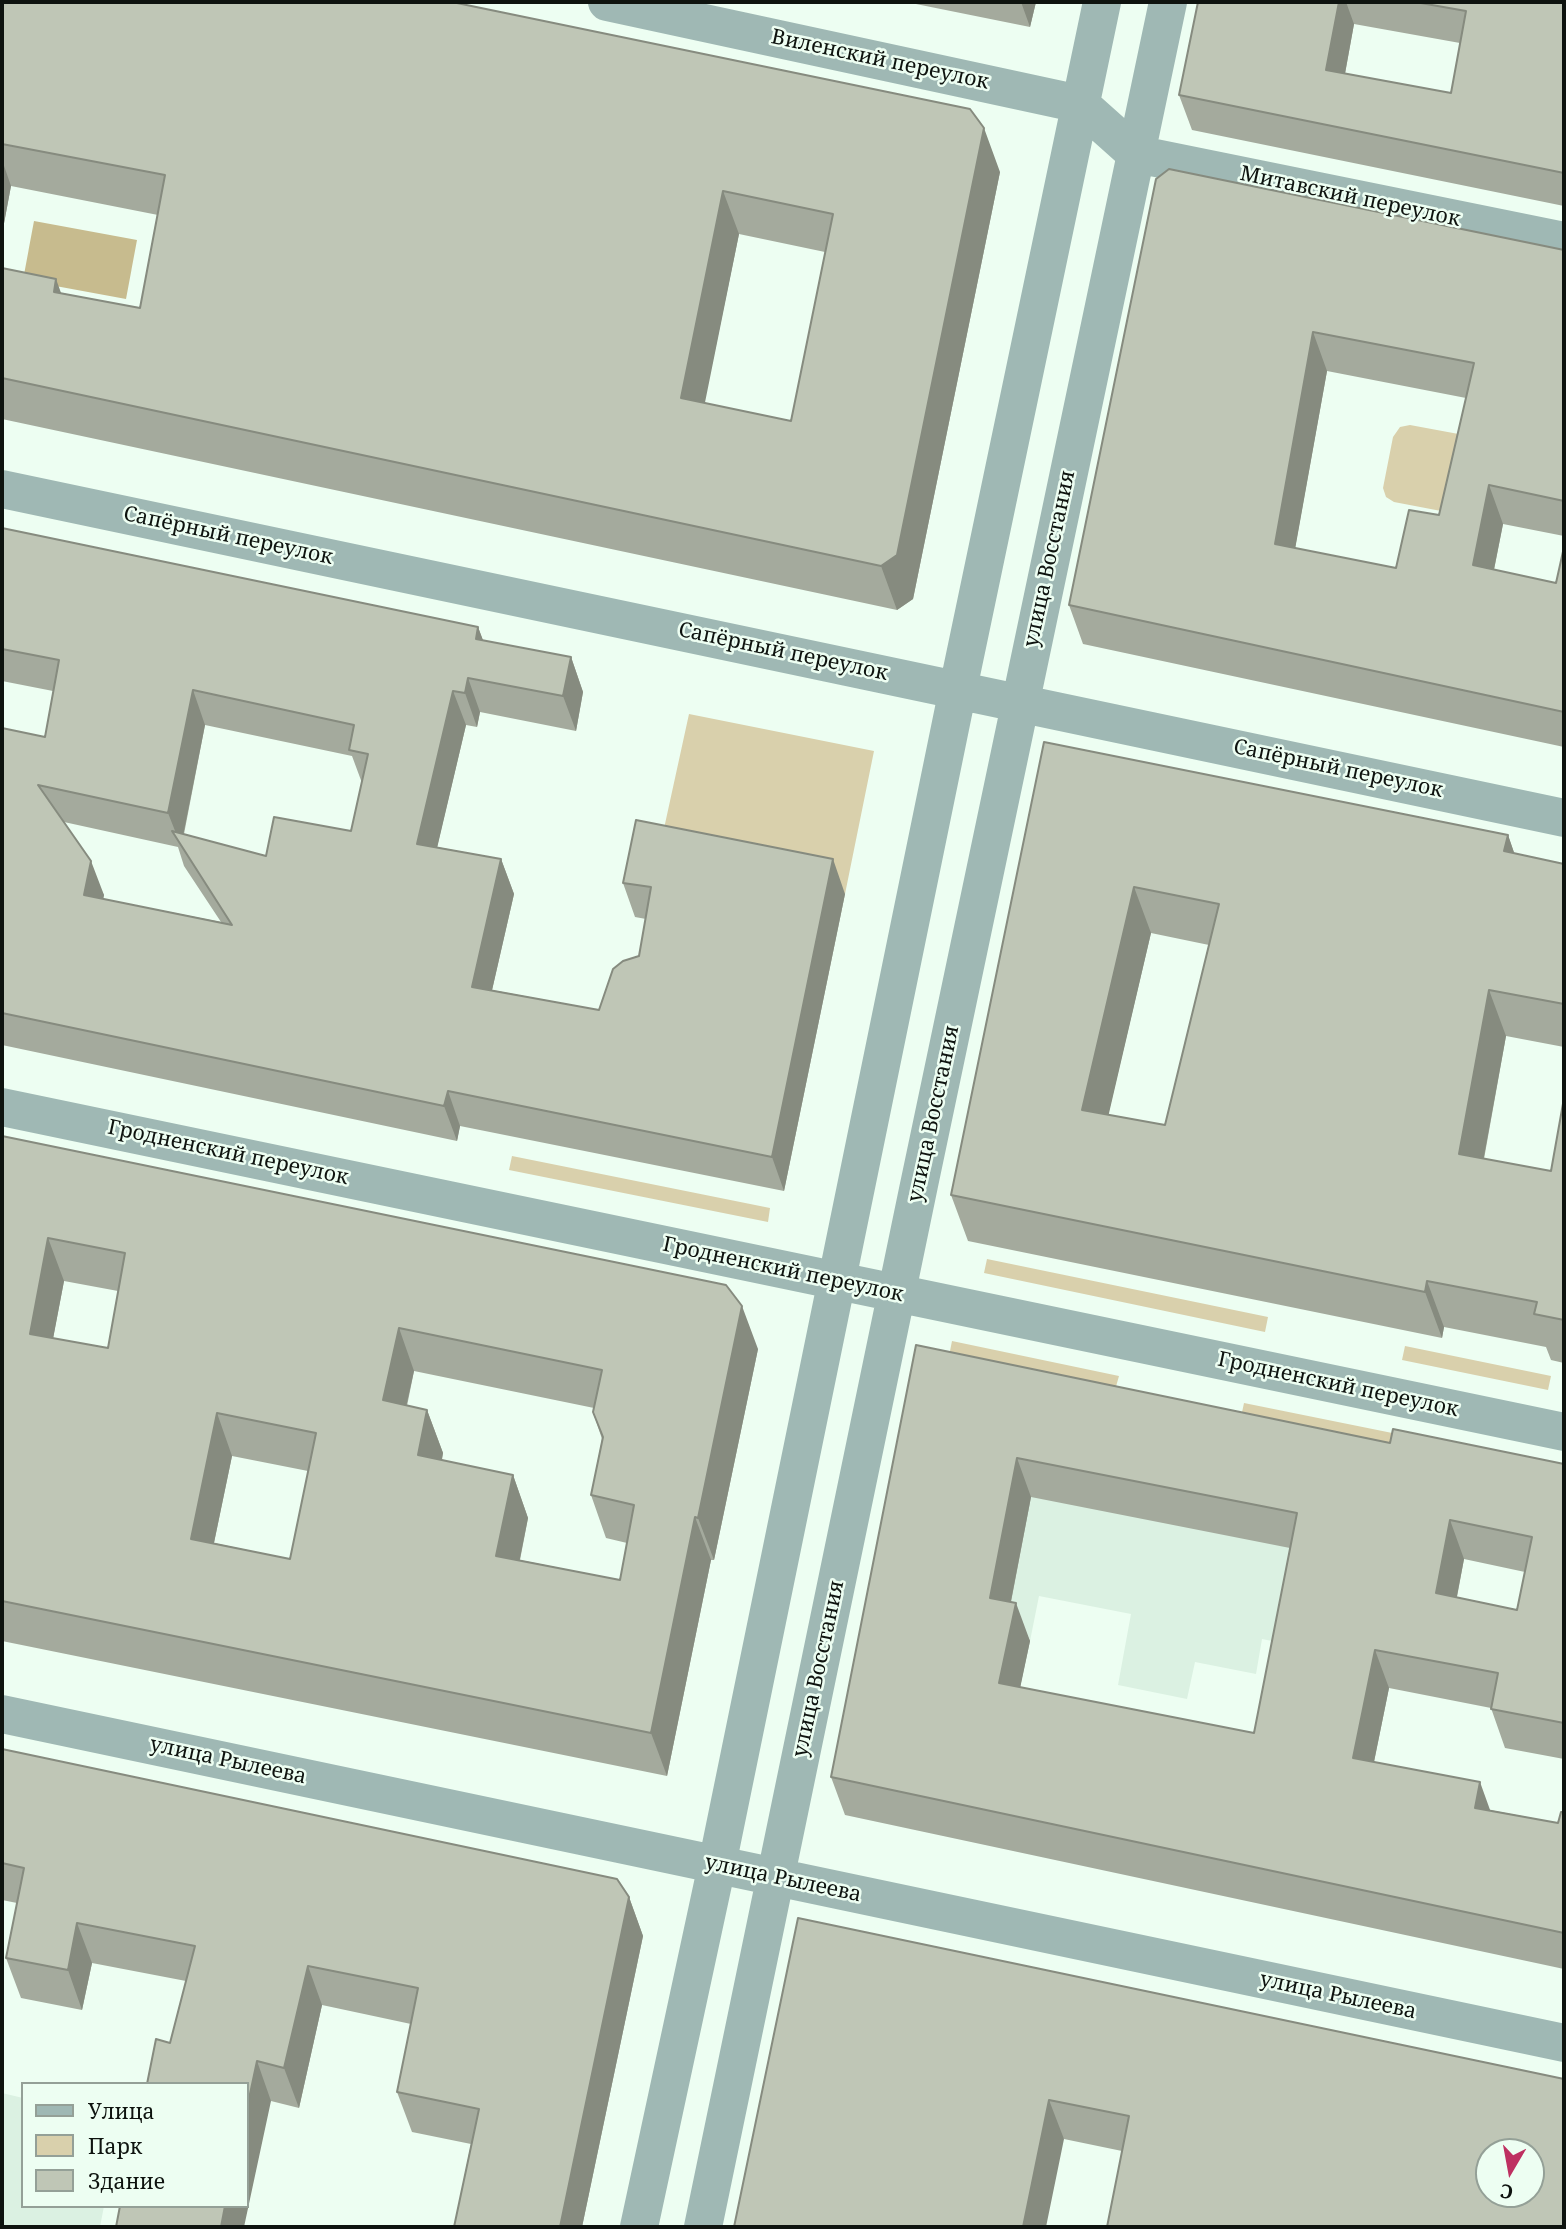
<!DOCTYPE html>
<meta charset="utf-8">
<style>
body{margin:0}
#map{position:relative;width:1566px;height:2229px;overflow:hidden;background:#edfef2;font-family:"Noto Serif",serif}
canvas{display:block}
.frame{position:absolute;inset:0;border:4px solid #0e130f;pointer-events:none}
.legend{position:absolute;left:21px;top:2082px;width:228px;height:126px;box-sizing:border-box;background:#edfef2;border:2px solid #94a097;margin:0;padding:9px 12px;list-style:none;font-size:21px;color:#0e130f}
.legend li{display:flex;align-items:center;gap:14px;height:35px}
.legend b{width:35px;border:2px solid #94a097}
.north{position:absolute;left:1475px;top:2138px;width:70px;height:70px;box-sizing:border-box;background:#edfef2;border:2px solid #94a097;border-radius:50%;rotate:190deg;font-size:19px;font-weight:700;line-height:28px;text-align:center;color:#0e130f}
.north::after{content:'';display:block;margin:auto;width:24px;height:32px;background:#be3061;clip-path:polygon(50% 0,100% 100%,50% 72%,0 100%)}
</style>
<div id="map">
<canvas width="1566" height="2229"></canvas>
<div class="frame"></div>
<ul class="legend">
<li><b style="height:9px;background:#9fb8b4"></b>Улица</li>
<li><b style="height:19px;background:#d9d0ac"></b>Парк</li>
<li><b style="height:19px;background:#bfc6b6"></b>Здание</li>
</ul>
<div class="north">С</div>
</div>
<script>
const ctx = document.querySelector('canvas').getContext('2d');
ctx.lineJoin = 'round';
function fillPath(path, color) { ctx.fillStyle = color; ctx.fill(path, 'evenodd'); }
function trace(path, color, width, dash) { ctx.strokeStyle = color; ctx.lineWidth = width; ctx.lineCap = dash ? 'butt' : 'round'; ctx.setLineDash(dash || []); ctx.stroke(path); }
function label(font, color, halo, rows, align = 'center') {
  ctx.font = font + ' "Noto Serif",serif'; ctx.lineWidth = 5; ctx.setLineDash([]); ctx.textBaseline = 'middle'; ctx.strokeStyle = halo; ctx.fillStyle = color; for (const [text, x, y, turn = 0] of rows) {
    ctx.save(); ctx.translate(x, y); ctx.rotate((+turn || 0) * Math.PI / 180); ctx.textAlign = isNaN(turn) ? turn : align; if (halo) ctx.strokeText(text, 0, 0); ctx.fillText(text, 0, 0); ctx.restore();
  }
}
const built = new Path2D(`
 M 930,1383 L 1404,1482 L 1292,1645 L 1262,1639 L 1256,1674 L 1195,1662 L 1187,1699 L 1118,1685 L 1131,1614 L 1039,1596 L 1030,1641 L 1004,1637 Z
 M 2,2093 L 23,2098 L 23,2206 L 104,2206 L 100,2227 L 2,2227 Z`);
const green = new Path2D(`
 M 1410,425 L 1480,438 L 1462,515 L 1394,502 L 1386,497 L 1383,488 L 1393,437 L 1400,427 Z
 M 689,714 L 874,751 L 845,894 L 658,856 Z
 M 512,1156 L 770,1208 L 768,1222 L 509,1170 Z
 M 987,1259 L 1268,1317 L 1265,1332 L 984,1273 Z
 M 952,1341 L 1119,1376 L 1115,1390 L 949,1356 Z
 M 1405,1346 L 1551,1376 L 1548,1390 L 1402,1360 Z
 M 1244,1403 L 1412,1437 L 1409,1452 L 1241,1417 Z`);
const forest = new Path2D(`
 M 34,221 L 137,240 L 126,299 L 23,280 Z`);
const minor = new Path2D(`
 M 607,2 L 1080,104 L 1136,154 L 1564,241
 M 2,489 L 1564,818
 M 2,1107 L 1564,1432
 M 2,1714 L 1564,2043
 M 639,2227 L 717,1865 L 958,689 L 1102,2
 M 703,2227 L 919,1185 L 1168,2`);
const wall = new Path2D(`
 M 2,2 L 1000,172 L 913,599 L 897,610 L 2,419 L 2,268 L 61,293 L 140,308 L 158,215 L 11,186 L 2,234 ZM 739,234 L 825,252 L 791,421 L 704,403 Z
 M 906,2 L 1036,2 L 1030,27 Z
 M 1198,2 L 1564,2 L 1564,206 L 1192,130 L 1179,95 ZM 1354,24 L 1460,43 L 1451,93 L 1345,74 Z
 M 1156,179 L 1564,250 L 1564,536 L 1503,524 L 1494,570 L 1556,583 L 1564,547 L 1564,747 L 1083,644 L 1069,605 ZM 1327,371 L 1466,398 L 1439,515 L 1396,568 L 1295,548 Z
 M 2,528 L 478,627 L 483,641 L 571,657 L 583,692 L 576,731 L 480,712 L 477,727 L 466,725 L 437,847 L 501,859 L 514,894 L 492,990 L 599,1010 L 639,956 L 646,919 L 635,917 L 623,883 L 845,894 L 784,1191 L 460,1126 L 457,1141 L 2,1045 L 2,728 L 45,737 L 53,691 L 2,681 ZM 205,725 L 352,756 L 362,783 L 351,831 L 266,856 L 184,834 ZM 64,822 L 178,847 L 184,866 L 221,922 L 103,899 L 104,895 Z
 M 1044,742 L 1508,835 L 1514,853 L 1564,864 L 1564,1047 L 1506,1036 L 1484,1159 L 1551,1171 L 1564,1098 L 1564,1363 L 1551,1360 L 1546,1347 L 1444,1327 L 1442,1338 L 968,1241 L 951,1195 ZM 1151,933 L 1209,945 L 1165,1125 L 1108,1115 Z
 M 2,1136 L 758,1349 L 714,1560 L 711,1560 L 667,1776 L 2,1641 ZM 64,1281 L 118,1291 L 108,1348 L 53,1338 ZM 414,1371 L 594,1408 L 593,1412 L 602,1439 L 591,1495 L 606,1538 L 627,1543 L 620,1580 L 520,1560 L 528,1518 L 513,1475 L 442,1460 L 443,1453 L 427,1410 L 407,1406 ZM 232,1456 L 308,1471 L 290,1559 L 214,1543 Z
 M 916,1345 L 1390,1443 L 1564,1464 L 1564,1759 L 1505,1748 L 1491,1708 L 1389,1688 L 1374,1762 L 1490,1810 L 1558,1823 L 1564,1812 L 1564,1969 L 845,1815 L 831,1777 ZM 1031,1497 L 1290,1548 L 1254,1733 L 1020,1687 L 1030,1641 L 1011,1602 ZM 1464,1559 L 1525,1572 L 1517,1610 L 1457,1597 Z
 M 2,1749 L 629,1897 L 643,1936 L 582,2227 L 454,2227 L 471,2144 L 412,2132 L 397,2092 L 411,2024 L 322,2005 L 299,2108 L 271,2101 L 170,2043 L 186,1981 L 92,1963 L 82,2010 L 21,1998 L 6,1958 L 17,1903 L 2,1900 Z
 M 798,1918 L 1564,2079 L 1122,2151 L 1064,2139 Z`);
const shadedWall = new Path2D(`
 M 1021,2 L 1036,2 L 1030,27 Z
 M 1339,2 L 1346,2 L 1354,24 L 1339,106 L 1326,70 Z
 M 984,128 L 1000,172 L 913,599 L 897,610 L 881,566 Z
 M 2,160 L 11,186 L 2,234 Z
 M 723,191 L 739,234 L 697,442 L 681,398 Z
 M 56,279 L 72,323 L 54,292 Z
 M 1313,332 L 1327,371 L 1289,583 L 1275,544 Z
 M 1489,485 L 1503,524 L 1487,604 L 1473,565 Z
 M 478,627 L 491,661 L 476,639 Z
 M 571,657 L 583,692 L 576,731 L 563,696 Z
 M 468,678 L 480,712 L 477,727 L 465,693 Z
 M 193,690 L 205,725 L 181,846 L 168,813 Z
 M 453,691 L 466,725 L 430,878 L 417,844 Z
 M 1508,835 L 1524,881 L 1504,851 Z
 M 501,859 L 514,894 L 485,1021 L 472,987 Z
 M 833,859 L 845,894 L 784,1191 L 772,1157 Z
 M 91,861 L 104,895 L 97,929 L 84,895 Z
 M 1134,887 L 1151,933 L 1099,1156 L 1082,1110 Z
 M 1489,990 L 1506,1036 L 1476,1200 L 1459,1154 Z
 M 448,1091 L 460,1126 L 457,1141 L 444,1106 Z
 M 48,1238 L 64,1281 L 46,1376 L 30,1334 Z
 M 1427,1281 L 1444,1327 L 1442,1338 L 1425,1292 Z
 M 742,1306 L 758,1349 L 714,1560 L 698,1518 Z
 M 399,1328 L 414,1371 L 398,1443 L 383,1400 Z
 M 427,1410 L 443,1453 L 434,1498 L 418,1455 Z
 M 217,1413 L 232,1456 L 206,1581 L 191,1539 Z
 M 1017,1458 L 1031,1497 L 1004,1637 L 990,1598 Z
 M 513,1475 L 528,1518 L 512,1598 L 496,1556 Z
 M 695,1517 L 711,1560 L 667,1776 L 651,1733 Z
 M 1450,1520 L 1464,1559 L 1450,1632 L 1436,1593 Z
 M 1016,1603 L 1030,1641 L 1013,1722 L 999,1683 Z
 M 1375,1650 L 1389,1688 L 1367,1796 L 1353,1758 Z
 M 1480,1782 L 1494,1821 L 1475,1808 Z
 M 629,1897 L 643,1936 L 582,2227 L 560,2227 Z
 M 77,1923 L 92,1963 L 82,2010 L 68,1970 Z
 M 308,1966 L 322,2005 L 299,2108 L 284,2068 Z
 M 257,2061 L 271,2101 L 244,2227 L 221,2227 L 225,2206 L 247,2206 L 247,2108 Z
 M 1049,2100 L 1064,2139 L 1046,2227 L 1023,2227 Z`);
const building = new Path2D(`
 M 2,2 L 452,2 L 970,109 L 984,128 L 897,555 L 881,566 L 2,378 L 2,268 L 56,279 L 54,292 L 140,308 L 165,175 L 2,144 ZM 723,191 L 833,214 L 791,421 L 681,398 Z
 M 1198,2 L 1339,2 L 1326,70 L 1451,93 L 1466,11 L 1415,2 L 1564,2 L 1564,173 L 1179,95 Z
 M 1169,169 L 1564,250 L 1564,501 L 1489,485 L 1473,565 L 1556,583 L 1564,547 L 1564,712 L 1069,605 L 1156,179 ZM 1313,332 L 1474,363 L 1439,515 L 1409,510 L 1396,568 L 1275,544 Z
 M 2,528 L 478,627 L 476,639 L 571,657 L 563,696 L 468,678 L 465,693 L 453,691 L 417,844 L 501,859 L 472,987 L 599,1010 L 613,969 L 623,961 L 639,956 L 651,887 L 623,883 L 636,820 L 833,859 L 772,1157 L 448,1091 L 444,1106 L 2,1013 L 2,728 L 45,737 L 59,660 L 2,649 ZM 193,690 L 354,725 L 349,750 L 368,754 L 351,831 L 274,817 L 266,856 L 172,831 L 232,925 L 84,895 L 91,861 L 38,785 L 168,813 Z
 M 1044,742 L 1508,835 L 1504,851 L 1564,864 L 1564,1004 L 1489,990 L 1459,1154 L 1551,1171 L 1564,1098 L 1564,1320 L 1534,1314 L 1537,1302 L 1427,1281 L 1425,1292 L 951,1195 ZM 1134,887 L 1219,904 L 1165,1125 L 1082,1110 Z
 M 2,1136 L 726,1285 L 742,1306 L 698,1518 L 695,1517 L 651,1733 L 2,1601 L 2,1270 L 3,1263 L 2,1263 ZM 48,1238 L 125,1253 L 108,1348 L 30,1334 ZM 399,1328 L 602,1370 L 593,1412 L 603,1437 L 591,1495 L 634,1505 L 620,1580 L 496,1556 L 513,1475 L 418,1455 L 427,1410 L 383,1400 ZM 217,1413 L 316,1433 L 290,1559 L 191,1539 Z
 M 916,1345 L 1390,1443 L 1393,1429 L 1564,1464 L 1564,1723 L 1491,1709 L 1498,1673 L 1375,1650 L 1353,1758 L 1480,1782 L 1475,1808 L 1558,1823 L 1561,1812 L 1564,1812 L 1564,1933 L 831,1777 ZM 1017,1458 L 1297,1513 L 1254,1733 L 999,1683 L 1016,1603 L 990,1598 ZM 1450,1520 L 1532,1537 L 1517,1610 L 1436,1593 Z
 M 2,1749 L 617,1879 L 629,1897 L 560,2227 L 454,2227 L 479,2109 L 397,2092 L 418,1988 L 308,1966 L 284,2068 L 257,2061 L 247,2108 L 247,2084 L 147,2084 L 156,2039 L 170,2043 L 195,1946 L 77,1923 L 68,1970 L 6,1958 L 24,1868 L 2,1863 Z
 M 798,1918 L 1564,2079 L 1564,2227 L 1107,2227 L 1129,2116 L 1049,2100 L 1023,2227 L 734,2227 ZM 1489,2152 L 1531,2152 L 1531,2194 L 1489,2194 Z
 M 120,2206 L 225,2206 L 221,2227 L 116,2227 Z`);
const streetNames = [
 ["Виленский переулок",880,60,12],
 ["Митавский переулок",1350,197,12],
 ["Сапёрный переулок",228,536,12],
 ["улица Восстания",1050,559,-78],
 ["Сапёрный переулок",783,652,12],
 ["Сапёрный переулок",1338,769,12],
 ["улица Восстания",934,1114,-78],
 ["Гродненский переулок",228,1153,12],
 ["Гродненский переулок",783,1270,12],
 ["Гродненский переулок",1338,1385,12],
 ["улица Восстания",819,1669,-78],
 ["улица Рылеева",228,1761,12],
 ["улица Рылеева",783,1879,12],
 ["улица Рылеева",1338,1996,12]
];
fillPath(built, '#dbf1e2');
fillPath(green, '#d9d0ac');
fillPath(forest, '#c7bb8e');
trace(minor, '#9fb8b4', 38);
fillPath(wall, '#a4aa9d');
fillPath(shadedWall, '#868b7f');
fillPath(building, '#bfc6b6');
trace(building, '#868b7f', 2);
label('21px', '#0e130f', '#edfef2', streetNames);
</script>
